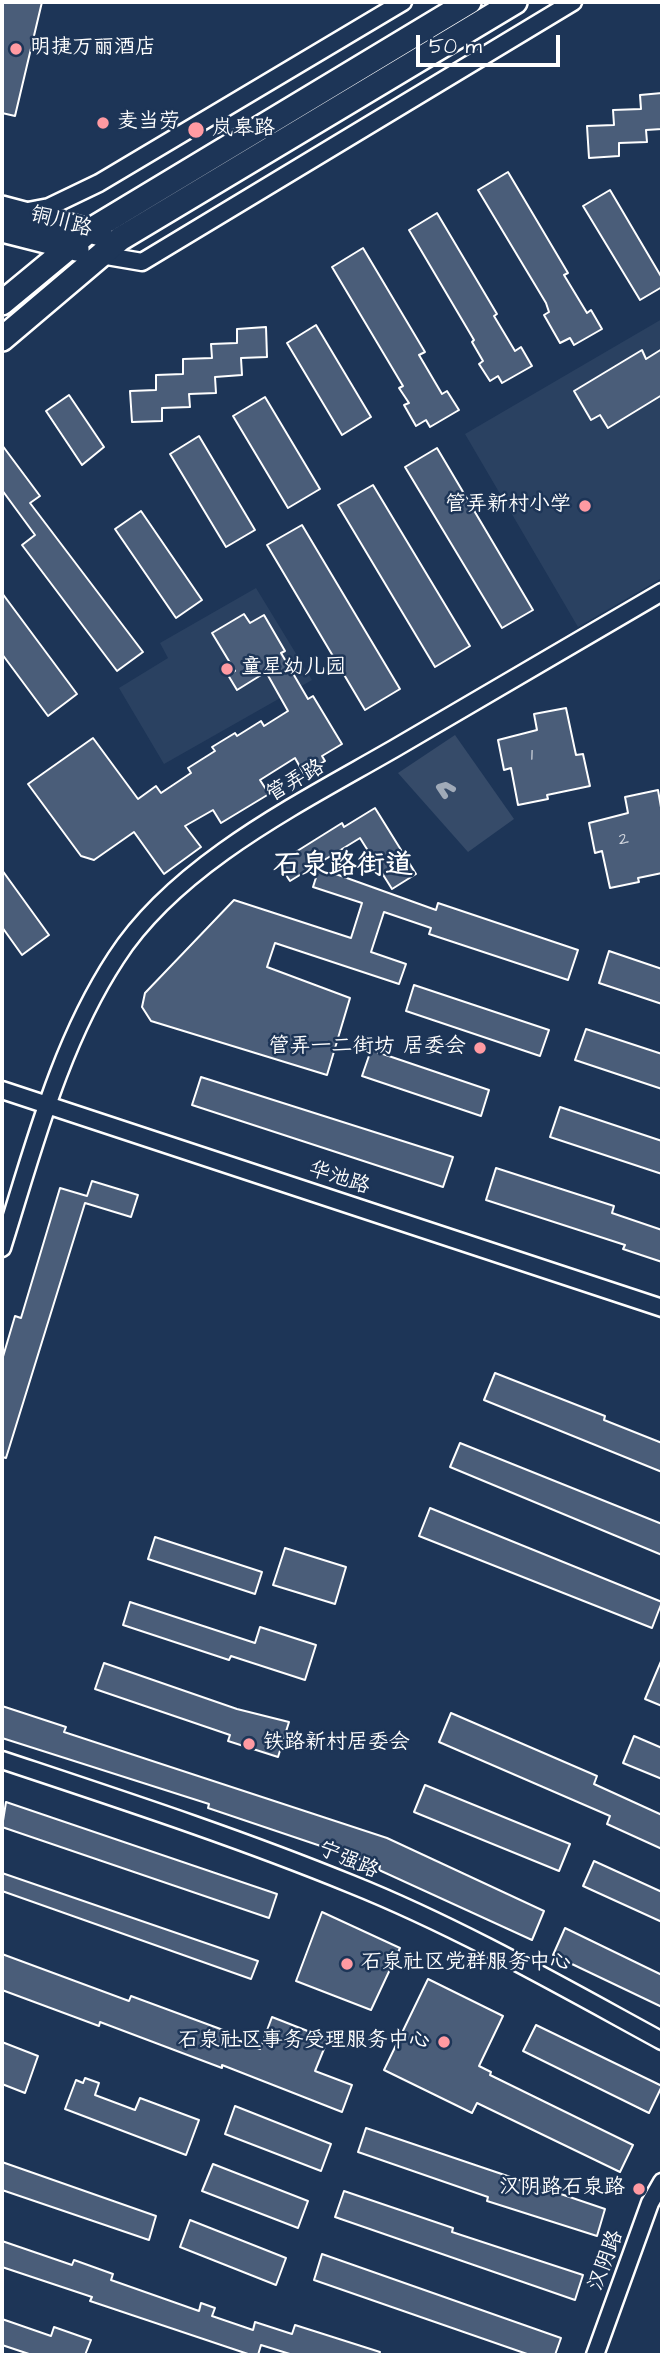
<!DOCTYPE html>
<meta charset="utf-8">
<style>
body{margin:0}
#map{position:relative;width:664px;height:2357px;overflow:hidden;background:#1d3557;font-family:"Architects Daughter",sans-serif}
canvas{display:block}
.frame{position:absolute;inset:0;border:4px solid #fff;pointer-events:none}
.scale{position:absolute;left:416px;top:35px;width:144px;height:32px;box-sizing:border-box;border:4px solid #fff;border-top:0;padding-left:9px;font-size:21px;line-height:24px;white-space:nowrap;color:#fff;-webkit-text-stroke:5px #1d3557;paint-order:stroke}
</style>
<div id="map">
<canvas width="664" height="2357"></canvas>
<div class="frame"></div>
<div class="scale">50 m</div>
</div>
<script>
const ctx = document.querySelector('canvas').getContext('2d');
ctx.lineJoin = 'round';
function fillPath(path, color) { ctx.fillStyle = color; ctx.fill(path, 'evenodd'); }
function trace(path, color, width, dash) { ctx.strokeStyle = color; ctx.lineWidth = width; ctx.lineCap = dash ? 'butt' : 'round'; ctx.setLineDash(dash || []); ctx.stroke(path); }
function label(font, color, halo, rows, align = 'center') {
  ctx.font = font + ' "Architects Daughter","LXGW WenKai TC",sans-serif'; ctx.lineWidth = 5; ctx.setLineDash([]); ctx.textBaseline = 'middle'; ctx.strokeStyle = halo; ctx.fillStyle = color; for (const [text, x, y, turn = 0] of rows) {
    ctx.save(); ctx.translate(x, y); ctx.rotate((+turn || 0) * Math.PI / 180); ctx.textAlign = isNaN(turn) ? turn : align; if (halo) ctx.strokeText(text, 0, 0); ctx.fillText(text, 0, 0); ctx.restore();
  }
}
const built = new Path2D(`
 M 662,319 L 662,578 L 578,627 L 465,434 Z
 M 256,588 L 312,680 L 164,764 L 119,688 L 168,658 L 160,643 Z`);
const green = new Path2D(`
 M 455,735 L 514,819 L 468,852 L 398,773 Z`);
const stream = new Path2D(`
 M 445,796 L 439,787 L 446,785 L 453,789`);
const building = new Path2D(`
 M 2,2 L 42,2 L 15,116 L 2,113 Z
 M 662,93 L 662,129 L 646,130 L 647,142 L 619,143 L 619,156 L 589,158 L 587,126 L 614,125 L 613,110 L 641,109 L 640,95 Z
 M 508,172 L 568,273 L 564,275 L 587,313 L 591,310 L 602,329 L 574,345 L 570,338 L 560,343 L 544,315 L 549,312 L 546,303 L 478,190 Z
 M 610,190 L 662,278 L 662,287 L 640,300 L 583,206 Z
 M 437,213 L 497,314 L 494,316 L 515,351 L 521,347 L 532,366 L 502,383 L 498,376 L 490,381 L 479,364 L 483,361 L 472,342 L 474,340 L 409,230 Z
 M 363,248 L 425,352 L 419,355 L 442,394 L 447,391 L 459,410 L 430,427 L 426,420 L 416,426 L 404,405 L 409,403 L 399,388 L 403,386 L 332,267 Z
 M 316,325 L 371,417 L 342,435 L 287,343 Z
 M 266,327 L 267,357 L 241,358 L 242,375 L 215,377 L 216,393 L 189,394 L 190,407 L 162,408 L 162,421 L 132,422 L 130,391 L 156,390 L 156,375 L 183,374 L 183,359 L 212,358 L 211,344 L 237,343 L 237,329 Z
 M 662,349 L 662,395 L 608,428 L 600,415 L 591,420 L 574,391 L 642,350 L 646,359 Z
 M 69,395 L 104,447 L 82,465 L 46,411 Z
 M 265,397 L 320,489 L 288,508 L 233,416 Z
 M 199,436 L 255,530 L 226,547 L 170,454 Z
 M 2,445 L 40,496 L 30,503 L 143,652 L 117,671 L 22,545 L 35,535 L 2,490 Z
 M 437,448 L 533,610 L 502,628 L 405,467 Z
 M 373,485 L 470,646 L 435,667 L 338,505 Z
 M 141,511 L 202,600 L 176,618 L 115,529 Z
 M 302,525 L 400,689 L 365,710 L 267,545 Z
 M 2,593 L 77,694 L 48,716 L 2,654 Z
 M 244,614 L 250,623 L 264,615 L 285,651 L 281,653 L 308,699 L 313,696 L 342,744 L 322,756 L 325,761 L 304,774 L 295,758 L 260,780 L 269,794 L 221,823 L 213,810 L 185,826 L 201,847 L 164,874 L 134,832 L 94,860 L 81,856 L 28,784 L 93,738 L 138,799 L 156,786 L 161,793 L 191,773 L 188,768 L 215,751 L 212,747 L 235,733 L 237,736 L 261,721 L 264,726 L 288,711 L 266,672 L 237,690 L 228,675 L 235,671 L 212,633 Z
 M 566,708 L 576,755 L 583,754 L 590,786 L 547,795 L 548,799 L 518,805 L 511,768 L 504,770 L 498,740 L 537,730 L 534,714 Z
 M 658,790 L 662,813 L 662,873 L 638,878 L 639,882 L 610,888 L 602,851 L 595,853 L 589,823 L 628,813 L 625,797 Z
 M 375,808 L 416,874 L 392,889 L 360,838 L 290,881 L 278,863 L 342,823 L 344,827 Z
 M 319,868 L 436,910 L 438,903 L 578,950 L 568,980 L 429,934 L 431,928 L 384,912 L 371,952 L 406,964 L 399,984 L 275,943 L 267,967 L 350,998 L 327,1075 L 151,1021 L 142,1007 L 145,993 L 234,900 L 351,938 L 362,903 L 313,887 Z
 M 2,870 L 49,935 L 22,955 L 2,927 Z
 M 609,951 L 662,969 L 662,1004 L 599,983 Z
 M 414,985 L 549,1030 L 540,1056 L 406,1011 Z
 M 586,1029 L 662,1054 L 662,1089 L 575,1060 Z
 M 371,1050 L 489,1090 L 481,1116 L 362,1076 Z
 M 201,1077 L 453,1157 L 443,1187 L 192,1105 Z
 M 560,1107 L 662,1141 L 662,1174 L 550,1137 Z
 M 496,1168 L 614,1206 L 612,1213 L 662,1230 L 662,1262 L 623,1249 L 625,1245 L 486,1200 Z
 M 92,1181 L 138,1195 L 131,1217 L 85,1203 L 6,1458 L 2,1457 L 2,1360 L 15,1316 L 21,1318 L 60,1188 L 87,1196 Z
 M 495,1373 L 605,1416 L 604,1420 L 662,1443 L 662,1472 L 484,1400 Z
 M 460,1443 L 662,1524 L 662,1555 L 450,1467 Z
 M 430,1508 L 662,1602 L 652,1628 L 419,1536 Z
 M 155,1537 L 262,1572 L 255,1594 L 148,1559 Z
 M 285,1548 L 346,1567 L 335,1604 L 273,1585 Z
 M 130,1602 L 255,1643 L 260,1627 L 316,1645 L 305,1680 L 231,1656 L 229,1660 L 123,1625 Z
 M 662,1659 L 662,1706 L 645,1699 Z
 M 104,1663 L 237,1709 L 289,1722 L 278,1757 L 228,1741 L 230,1735 L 95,1689 Z
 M 2,1706 L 66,1727 L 64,1732 L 387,1838 L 544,1911 L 532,1940 L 379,1870 L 380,1866 L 208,1808 L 209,1804 L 2,1738 Z
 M 451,1713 L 597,1776 L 594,1784 L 662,1815 L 662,1849 L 607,1824 L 610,1816 L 439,1742 Z
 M 634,1736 L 662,1748 L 662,1779 L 623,1763 Z
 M 425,1785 L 570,1844 L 559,1871 L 414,1812 Z
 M 6,1802 L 277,1894 L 269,1918 L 2,1827 Z
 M 594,1861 L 662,1892 L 662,1922 L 583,1886 Z
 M 2,1873 L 258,1961 L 251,1979 L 2,1891 Z
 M 322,1912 L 400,1948 L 371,2010 L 296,1981 Z
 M 565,1928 L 662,1975 L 662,2007 L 553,1955 Z
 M 2,1954 L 129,2001 L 131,1996 L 234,2034 L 233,2038 L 260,2049 L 272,2017 L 328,2039 L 315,2071 L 352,2085 L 342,2112 L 222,2065 L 222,2068 L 100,2022 L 99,2026 L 2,1990 Z
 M 428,1979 L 503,2016 L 479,2066 L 491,2072 L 490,2075 L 633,2145 L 620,2172 L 477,2103 L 472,2113 L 384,2070 Z
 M 536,2025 L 662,2086 L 649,2113 L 523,2051 Z
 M 2,2042 L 38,2056 L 25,2093 L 2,2084 Z
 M 85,2078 L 99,2083 L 95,2095 L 135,2110 L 140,2098 L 199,2120 L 186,2155 L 65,2109 L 76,2080 L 83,2083 Z
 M 235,2106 L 331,2144 L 321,2171 L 225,2134 Z
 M 366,2128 L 605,2209 L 597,2236 L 487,2201 L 488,2197 L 358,2152 Z
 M 2,2162 L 156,2216 L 149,2240 L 2,2190 Z
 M 213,2164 L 308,2201 L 298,2228 L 202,2191 Z
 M 344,2191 L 453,2228 L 452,2232 L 583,2275 L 575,2300 L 335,2217 Z
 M 190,2220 L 286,2258 L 276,2285 L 180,2247 Z
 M 2,2241 L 72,2265 L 74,2260 L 113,2274 L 111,2280 L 199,2311 L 201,2303 L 215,2308 L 212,2316 L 253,2330 L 255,2322 L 292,2334 L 295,2325 L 380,2352 L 379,2355 L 293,2355 L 261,2345 L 258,2355 L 251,2355 L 90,2301 L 92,2297 L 2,2267 Z
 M 322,2254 L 561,2338 L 555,2355 L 530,2355 L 314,2280 Z
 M 2,2319 L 51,2336 L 54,2327 L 91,2340 L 85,2355 L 32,2355 L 2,2345 Z`);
const street = new Path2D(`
 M 28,211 L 49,207 L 99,183 L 403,2
 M 101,255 L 142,262 L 573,2
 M 2,1090 L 662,1308
 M 2,1248 C 33,1150 59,1045 116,958 C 177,863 302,802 397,747 C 486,695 574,643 662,592
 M 2,1760 C 119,1799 236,1837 351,1884 C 458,1927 561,1986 662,2041
 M 595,2355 L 650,2203 L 662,2182`);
const secondary = new Path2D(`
 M 2,208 L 100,234
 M 2,230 L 77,249
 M 2,303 L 89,231 L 469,2
 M 2,339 L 120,239 L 515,2`);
const markers = [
 [16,49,7,"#ff9aa2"],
 [103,123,7,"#ff9aa2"],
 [196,130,9,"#ff9aa2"],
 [585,506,7,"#ff9aa2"],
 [227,669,7,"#ff9aa2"],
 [480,1048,7,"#ff9aa2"],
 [249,1744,7,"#ff9aa2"],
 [347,1964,7,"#ff9aa2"],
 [444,2042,7,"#ff9aa2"],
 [639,2189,7,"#ff9aa2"]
];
const numberNames = [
 ["1",532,756],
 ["2",624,840]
];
const poiNames = [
 ["明捷万丽酒店",30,49],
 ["麦当劳",117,123],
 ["岚皋路",212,130],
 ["管弄新村小学",571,506,"right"],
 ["童星幼儿园",241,669],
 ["管弄一二街坊 居委会",466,1048,"right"],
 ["铁路新村居委会",263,1744],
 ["石泉社区党群服务中心",361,1964],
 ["石泉社区事务受理服务中心",430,2042,"right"],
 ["汉阴路石泉路",625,2189,"right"]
];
const streetNames = [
 ["铜川路",61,223,15],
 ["管弄路",296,782,-30],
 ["华池路",339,1179,18],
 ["宁强路",348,1861,23],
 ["汉阴路",607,2261,-70]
];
const districtNames = [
 ["石泉路街道",343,867]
];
fillPath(built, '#2a4161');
fillPath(green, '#364b69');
trace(stream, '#a0aab8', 6);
fillPath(building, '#4a5d79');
trace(building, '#fff', 2);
trace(street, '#fff', 21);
trace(secondary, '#fff', 28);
trace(street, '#1d3557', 16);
trace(secondary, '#1d3557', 23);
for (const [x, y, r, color] of markers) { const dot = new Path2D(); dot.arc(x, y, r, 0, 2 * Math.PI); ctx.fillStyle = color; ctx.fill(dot); trace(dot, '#1d3557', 2.5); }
label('18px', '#d2d6de', null, numberNames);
label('21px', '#fff', '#1d3557', poiNames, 'left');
label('21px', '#fff', '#1d3557', streetNames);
label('bold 28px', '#fff', '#1d3557', districtNames);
</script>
